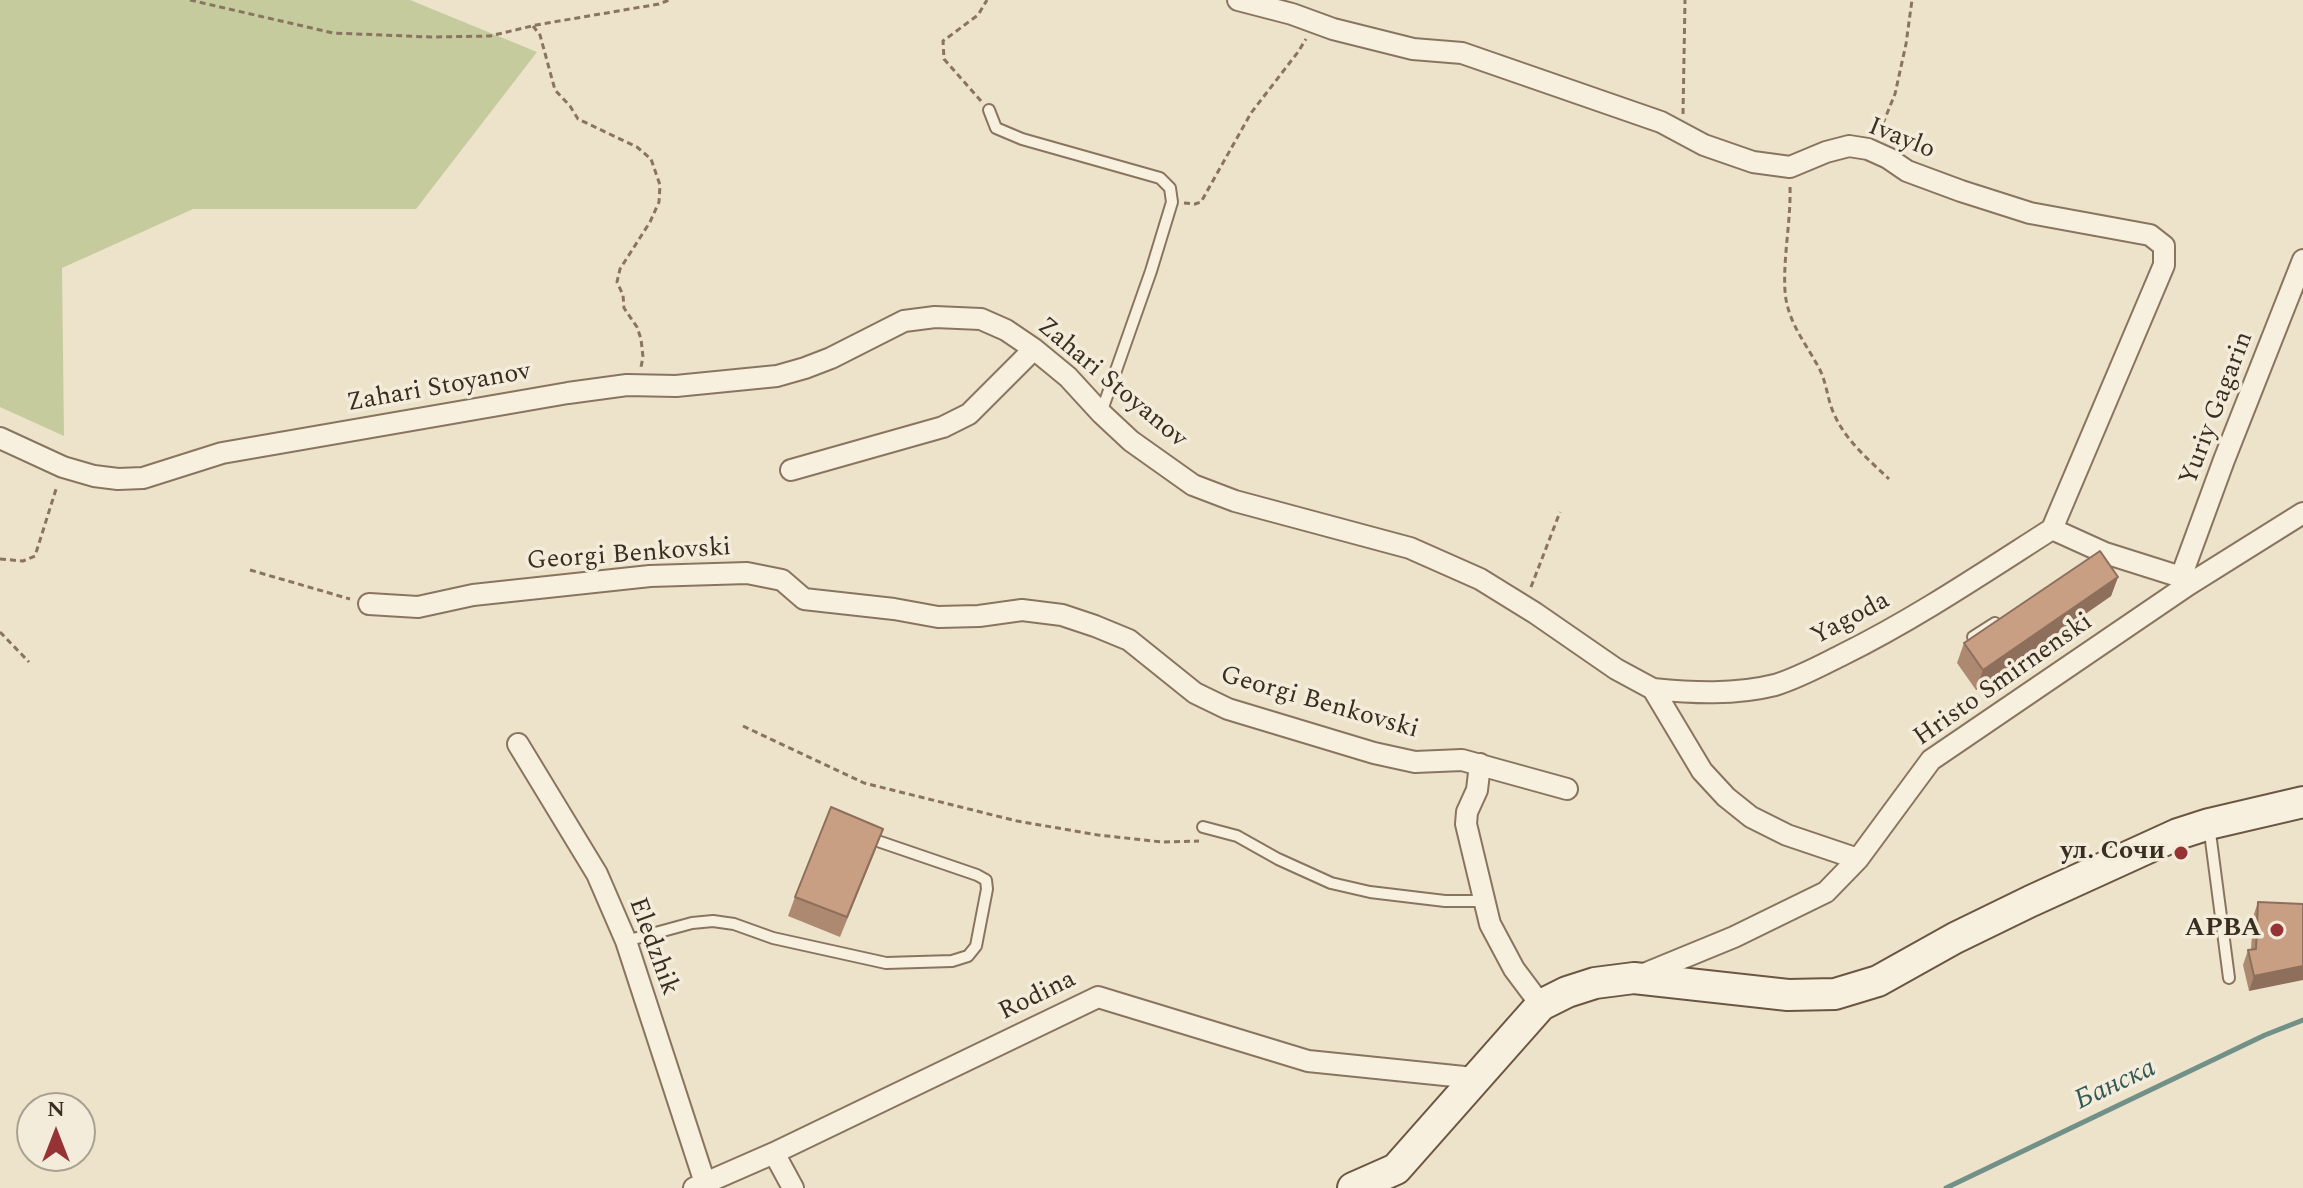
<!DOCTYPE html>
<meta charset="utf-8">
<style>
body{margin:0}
#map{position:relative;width:2303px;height:1188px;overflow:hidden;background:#ede2ca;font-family:Spectral,serif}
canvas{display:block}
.north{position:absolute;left:16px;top:1092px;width:80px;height:80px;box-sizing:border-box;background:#f4ecda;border:2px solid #aaa090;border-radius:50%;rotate:0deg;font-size:22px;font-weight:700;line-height:32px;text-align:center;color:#3a2d22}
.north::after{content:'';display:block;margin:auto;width:28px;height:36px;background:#953335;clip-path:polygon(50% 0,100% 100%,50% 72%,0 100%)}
</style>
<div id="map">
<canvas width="2303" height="1188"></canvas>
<div class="north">N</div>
</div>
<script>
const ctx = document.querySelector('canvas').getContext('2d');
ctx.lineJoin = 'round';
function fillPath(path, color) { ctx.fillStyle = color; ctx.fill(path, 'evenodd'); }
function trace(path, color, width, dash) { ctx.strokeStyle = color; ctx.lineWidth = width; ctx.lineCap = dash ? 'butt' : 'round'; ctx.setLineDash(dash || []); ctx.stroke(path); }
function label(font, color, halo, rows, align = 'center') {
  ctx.font = font + ' Spectral,serif'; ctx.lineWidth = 7; ctx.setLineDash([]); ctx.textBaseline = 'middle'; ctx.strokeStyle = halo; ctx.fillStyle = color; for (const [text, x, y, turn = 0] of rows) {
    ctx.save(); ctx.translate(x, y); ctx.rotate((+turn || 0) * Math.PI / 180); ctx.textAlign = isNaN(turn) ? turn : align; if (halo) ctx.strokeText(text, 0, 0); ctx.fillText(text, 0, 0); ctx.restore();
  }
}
const green = new Path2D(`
 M 0,0 L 410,0 L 537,52 L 416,209 L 193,209 L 62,268 L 64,436 L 0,407 Z`);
const stream = new Path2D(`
 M 1946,1188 L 2265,1035 L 2303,1020`);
const path = new Path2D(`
 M 190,0 L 333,33 L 431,37 L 490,36 L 536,25 L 659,4 L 669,0
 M 533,26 L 540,35 L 555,90 L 570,106 L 578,119 L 637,147 L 651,159 L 660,185 L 659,202 L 650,222 L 620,269 L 617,282 L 623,295 L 624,308 L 637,327 L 641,339 L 643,357 L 641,367
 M 981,101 L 944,59 L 943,41 L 978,15 L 987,0
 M 1683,114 L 1685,0
 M 1879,133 L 1895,94 L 1906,44 L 1912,0
 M 1790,187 C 1791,221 1783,256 1785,291 C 1787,321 1805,342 1819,368 C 1827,383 1827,399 1834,414 C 1846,441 1868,459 1889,479
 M 1184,203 L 1195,204 L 1201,202 L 1251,113 L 1298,52 L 1306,39
 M 0,559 L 23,561 L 35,556 L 57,486
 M 250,570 L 350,599
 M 1531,587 L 1560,512
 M 0,632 L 29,662
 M 743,726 L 864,783 L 1017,821 L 1098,835 L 1162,842 L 1199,841`);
const lane = new Path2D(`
 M 989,110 L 996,128 L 1022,139 L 1160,178 L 1170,188 L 1172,202 L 1151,271 L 1101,413
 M 1973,637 L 1995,623
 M 2209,825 L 2229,978
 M 1203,827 L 1237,836 L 1278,859 L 1331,883 L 1370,892 L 1445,901 L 1484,901
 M 626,941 L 692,923 L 713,921 L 734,924 L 773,938 L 886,963 L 952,961 L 968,956 L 976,946 L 987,889 L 986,880 L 977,875 L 866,837`);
const street = new Path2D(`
 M 1238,0 L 1292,14 L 1333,29 L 1413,49 L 1462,53 L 1661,122 L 1704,145 L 1753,162 L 1790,167 L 1826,152 L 1849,146 L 1868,149 L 1888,158 L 1907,171 L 1961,191 L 2030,213 L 2150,235 L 2164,246 L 2164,265 L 2052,529
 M 0,438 L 63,467 L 94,476 L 118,479 L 143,478 L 222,453 L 568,393 L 627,385 L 676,386 L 777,376 L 805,368 L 831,358 L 904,321 L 935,317 L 981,319 L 1006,330 L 1034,349 L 1068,377 L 1101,413 L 1131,441 L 1193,485 L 1235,501 L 1410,548 L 1480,579 L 1535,613 L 1616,669 L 1653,689 L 1702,771 L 1726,797 L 1751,817 L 1787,835 L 1858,859
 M 791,470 L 943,427 L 969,414 L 1034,349
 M 2052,529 L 2105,553 L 2181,577 L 2188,585
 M 2181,577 L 2224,460 L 2303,260
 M 369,604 L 418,607 L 473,595 L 650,576 L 747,573 L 782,580 L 804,599 L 894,609 L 938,617 L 979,616 L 1022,610 L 1062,615 L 1095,626 L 1129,640 L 1195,693 L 1228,709 L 1374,753 L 1415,762 L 1462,760 L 1567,789
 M 1653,689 C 1693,693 1735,695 1775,685 C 1798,678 1820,666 1842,655 C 1915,619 1983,573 2052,529
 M 518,744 L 597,874 L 626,941 L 705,1183
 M 1480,764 L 1477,790 L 1467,812 L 1466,824 L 1490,924 L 1514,969 L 1541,1005
 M 1639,976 L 1734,937 L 1826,892 L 1858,859 L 1931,760 L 2188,585 L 2303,513
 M 774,1153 L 793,1188
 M 694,1188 L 774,1153 L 1098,997 L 1308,1061 L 1474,1078`);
const secondary = new Path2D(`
 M 1353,1188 L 1396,1169 L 1541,1005 L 1567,992 L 1595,983 L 1634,978 L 1788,995 L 1835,994 L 1878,981 L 1955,938 L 2031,901 L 2178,834 L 2209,824 L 2303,802`);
const wall = new Path2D(`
 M 2118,577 L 2111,596 L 1976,690 L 1957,663 L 1964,643 Z
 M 876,849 L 840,937 L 788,916 L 795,897 Z
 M 2258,902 L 2303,904 L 2249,991 L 2243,965 L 2248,950 L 2251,950 L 2253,917 Z`);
const shadedWall = new Path2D(`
 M 2118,577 L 2111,596 L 1976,690 L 1983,670 Z
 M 2303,966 L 2303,980 L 2249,991 L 2254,976 Z`);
const building = new Path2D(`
 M 2100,551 L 2118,577 L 1983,670 L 1964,643 Z
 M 831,807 L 883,829 L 847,917 L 795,897 Z
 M 2258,902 L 2303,904 L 2303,966 L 2254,976 L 2248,950 L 2256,949 Z`);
const markers = [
 [2181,853,8,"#953335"],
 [2277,930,8,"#953335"]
];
const streetNames = [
 ["Ivaylo",1901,140,22],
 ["Zahari Stoyanov",1111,384,40],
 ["Zahari Stoyanov",439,389,-10],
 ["Yuriy Gagarin",2218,409,-69],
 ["Georgi Benkovski",629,556,-4],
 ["Yagoda",1851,620,-28],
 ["Hristo Smirnenski",2004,681,-35],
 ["Georgi Benkovski",1319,704,16],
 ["Eledzhik",652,947,70],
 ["Rodina",1038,997,-26]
];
const poiNames = [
 ["ул. Сочи",2165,853],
 ["АРВА",2261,930]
];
const waterNames = [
 ["Банска",2116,1086,-25]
];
fillPath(green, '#c6cb9e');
trace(stream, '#719088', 5);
trace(lane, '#89755f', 14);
trace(street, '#89755f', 24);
trace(secondary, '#6b5642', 34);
trace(path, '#89755f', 3, [6, 4]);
trace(lane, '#f8f0de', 10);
trace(street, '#f8f0de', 20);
trace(secondary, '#f8f0de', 30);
fillPath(wall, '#ad8971');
fillPath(shadedWall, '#8d6f5c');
fillPath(building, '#c99f83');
trace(building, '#8d6f5c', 2);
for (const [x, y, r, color] of markers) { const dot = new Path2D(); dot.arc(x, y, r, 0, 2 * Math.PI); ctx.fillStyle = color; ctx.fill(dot); trace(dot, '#f4ecda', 3); }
label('26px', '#3a2d22', '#f4ecda', streetNames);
label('bold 26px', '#3a2d22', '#f4ecda', poiNames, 'right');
label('italic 28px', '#325956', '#f4ecda', waterNames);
</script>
